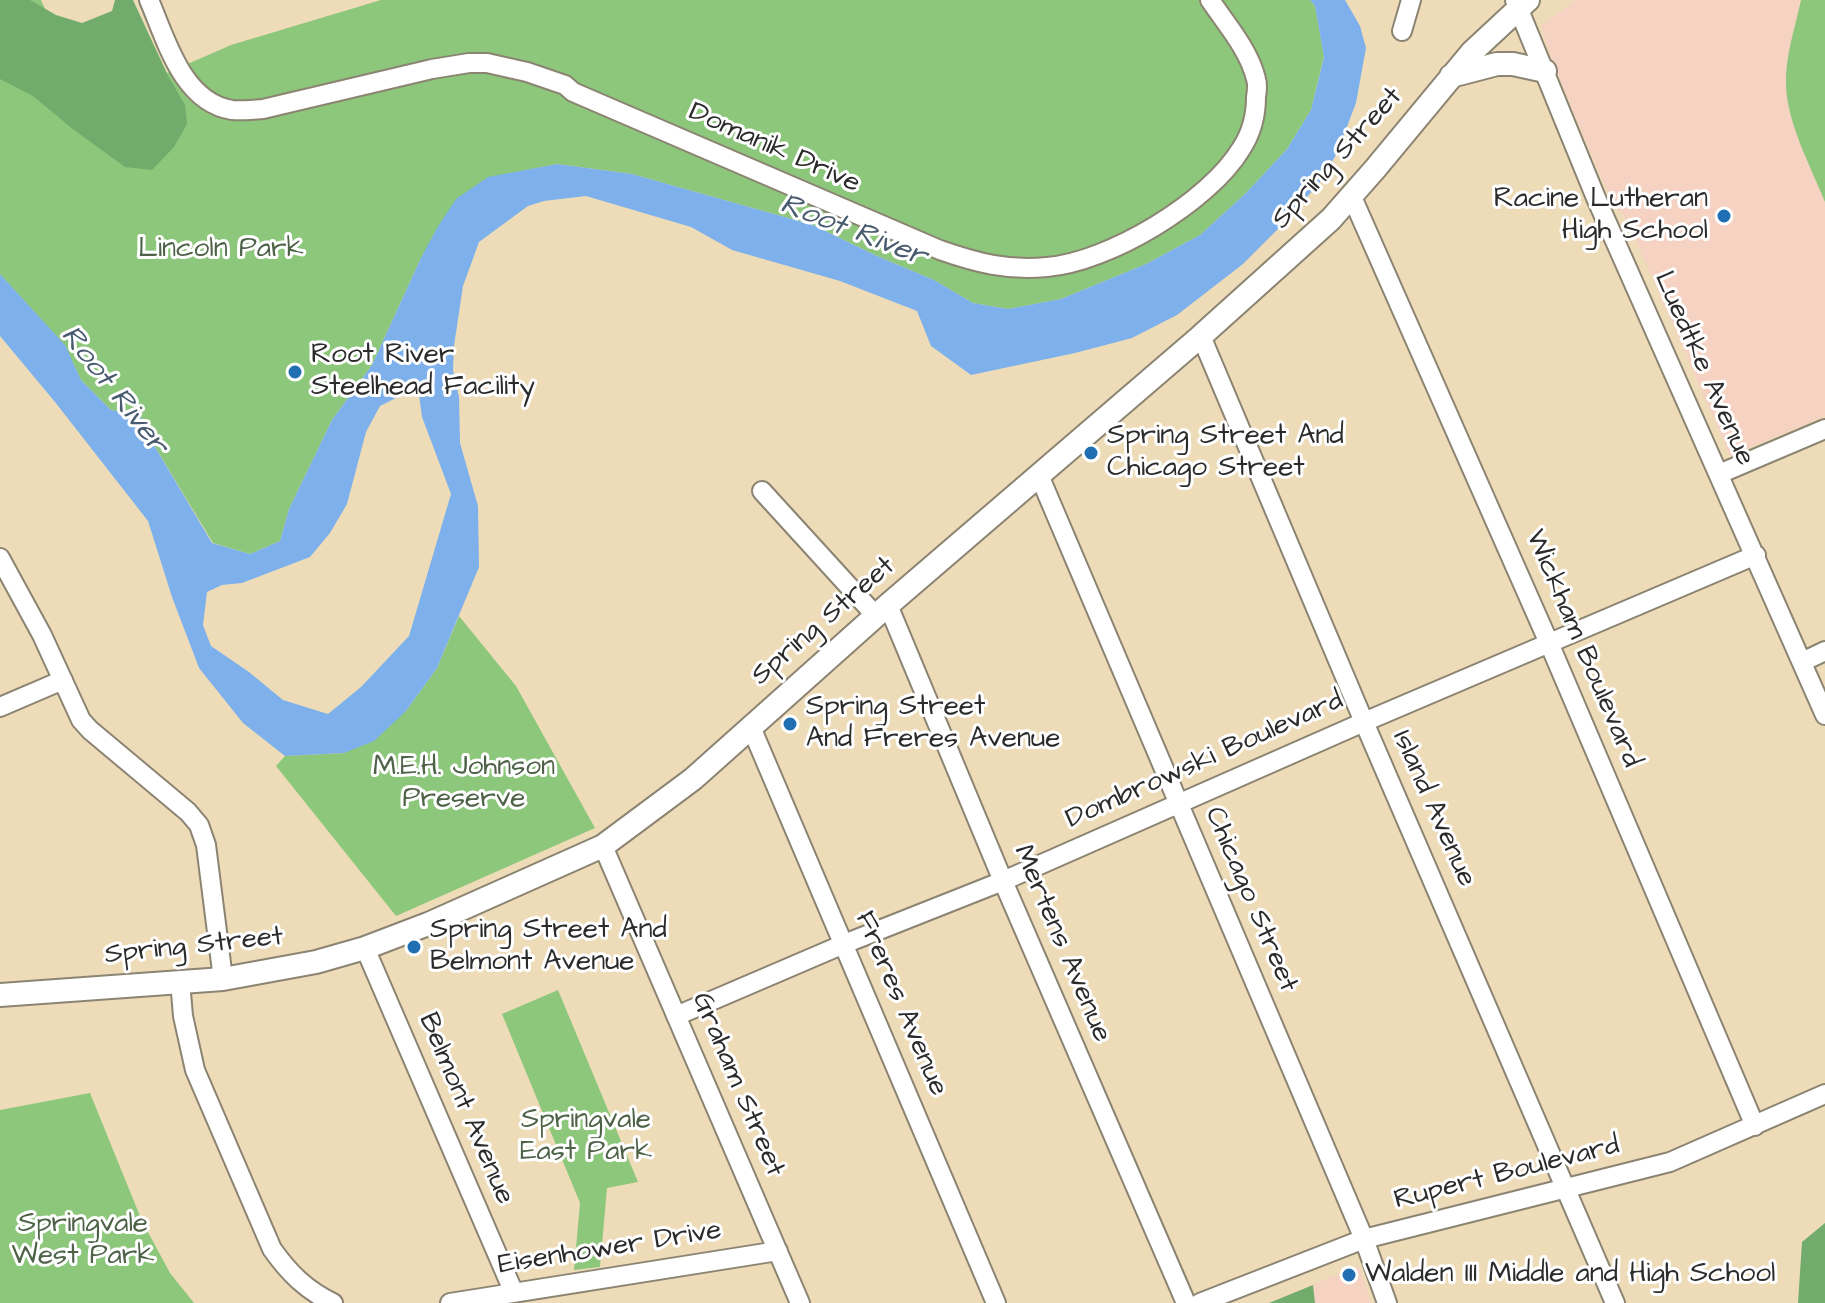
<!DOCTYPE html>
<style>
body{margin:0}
canvas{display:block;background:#eedcb9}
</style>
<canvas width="1825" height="1303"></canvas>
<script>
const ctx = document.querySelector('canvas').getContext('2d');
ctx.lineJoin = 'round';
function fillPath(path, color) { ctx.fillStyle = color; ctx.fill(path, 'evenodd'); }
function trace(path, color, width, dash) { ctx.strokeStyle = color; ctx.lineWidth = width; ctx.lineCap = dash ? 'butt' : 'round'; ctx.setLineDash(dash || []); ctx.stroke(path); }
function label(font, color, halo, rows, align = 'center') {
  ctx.font = font + ' "Architects Daughter",sans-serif'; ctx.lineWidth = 6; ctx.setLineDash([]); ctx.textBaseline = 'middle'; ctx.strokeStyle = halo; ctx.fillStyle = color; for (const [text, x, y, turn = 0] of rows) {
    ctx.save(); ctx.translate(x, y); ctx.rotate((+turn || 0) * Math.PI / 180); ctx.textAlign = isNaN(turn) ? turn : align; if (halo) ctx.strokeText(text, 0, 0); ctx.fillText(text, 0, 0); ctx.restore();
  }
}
const built = new Path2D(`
 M 1576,0 L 1801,0 L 1787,61 L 1786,86 L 1789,110 L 1825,202 L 1825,416 L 1730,456 L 1631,229 L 1604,184 L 1554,66 L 1541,26 Z
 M 1359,1266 L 1371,1303 L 1269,1303 Z`);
const green = new Path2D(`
 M 0,0 L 41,0 L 63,48 L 140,16 L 167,73 L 231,45 L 381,0 L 1310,0 L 1315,6 L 1324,56 L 1311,110 L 1287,149 L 1246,193 L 1200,235 L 1146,264 L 1061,299 L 1008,309 L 973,303 L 934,280 L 877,256 L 813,225 L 632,174 L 557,164 L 488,178 L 420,260 L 372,365 L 332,420 L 289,509 L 280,541 L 250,554 L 213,543 L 151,440 L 140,415 L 111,410 L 81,380 L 64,345 L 0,274 Z
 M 1801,0 L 1825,0 L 1825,202 C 1811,167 1787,123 1786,85 C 1785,57 1795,28 1801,0 Z
 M 459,616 L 516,686 L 595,828 L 396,916 L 276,766 L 285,756 L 344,753 L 406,711 L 437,668 Z
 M 558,990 L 638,1182 L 607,1188 L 600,1267 L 574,1270 L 580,1203 L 502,1014 Z
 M 90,1093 L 142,1221 L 170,1273 L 194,1303 L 0,1303 L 0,1110 Z`);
const forest = new Path2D(`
 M 0,0 L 30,0 L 56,15 L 82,23 L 112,11 L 115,0 L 133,0 L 167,74 L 185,105 L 187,124 L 174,147 L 152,170 L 125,167 L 74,130 L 33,96 L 0,79 Z
 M 1825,1223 L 1825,1303 L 1798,1303 L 1802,1242 Z
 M 1313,1285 L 1315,1303 L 1269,1303 Z`);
const water = new Path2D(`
 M 1310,0 L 1345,0 L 1360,26 L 1366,48 L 1356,103 L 1337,153 L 1321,181 L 1285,222 L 1243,264 L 1177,315 L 1132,338 L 1075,353 L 971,375 L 931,346 L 917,311 L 840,281 L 732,250 L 691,227 L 586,196 L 544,201 L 528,206 L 479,242 L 463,286 L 454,346 L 453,370 L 459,397 L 460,443 L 478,506 L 479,567 L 437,668 L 406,711 L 374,741 L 344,753 L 285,756 L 243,723 L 199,668 L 172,597 L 148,521 L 55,402 L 0,336 L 0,274 L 65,345 L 81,380 L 111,410 L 140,415 L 151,440 L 212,543 L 250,554 L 280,541 L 289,509 L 332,420 L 372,365 L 420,260 L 437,228 L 456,199 L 488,177 L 557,164 L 632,174 L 813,225 L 877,256 L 934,280 L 973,303 L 1008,309 L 1061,299 L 1146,264 L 1200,235 L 1246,193 L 1287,149 L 1311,110 L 1324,57 L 1315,6 ZM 418,387 L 422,417 L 451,494 L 409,636 L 361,687 L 328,714 L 283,700 L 249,672 L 211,646 L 203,625 L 207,592 L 222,585 L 242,583 L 310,557 L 330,533 L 347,504 L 366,432 L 380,406 Z`);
const minor = new Path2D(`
 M 149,0 C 166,39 182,102 232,110 C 242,111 253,110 263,109 L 432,69 L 469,63 L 487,63 L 527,72 L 565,85 L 573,92 L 940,250 C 977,263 1008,271 1047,267 C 1109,262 1209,202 1241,149 C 1251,134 1256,115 1256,97 C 1257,91 1258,85 1256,79 C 1249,50 1227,25 1210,0
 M 1515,0 L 1596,198 L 1825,715
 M 1402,31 L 1411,0
 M 1352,197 L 1549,643 L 1755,1126
 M 1201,336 L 1364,722 L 1615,1303
 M 1719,474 L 1825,429
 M 1039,475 L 1364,1239 L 1387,1303
 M 762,491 L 876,616
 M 0,558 L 42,635 L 81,720 L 90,730 L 188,812 L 199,825 L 206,845 L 223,979
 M 888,605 L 1003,881 L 1186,1303
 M 1802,662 L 1825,651
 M 0,707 L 63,680
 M 751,727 L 996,1303
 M 603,846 L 800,1303
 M 365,948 L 514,1293
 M 180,981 L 183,1016 L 195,1070 L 272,1249 C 289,1273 306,1290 333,1303
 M 676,1016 L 844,944 L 1003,881 L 1364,722 L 1756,555
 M 450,1303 L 778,1251
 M 1200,1303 L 1364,1239 L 1670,1162 L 1825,1094`);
const major = new Path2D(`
 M 1451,76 L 1497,64 L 1513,64 L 1545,71
 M 0,995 L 223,979 L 316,962 L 365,948 L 428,924 L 603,846 L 693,779 L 888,605 L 1201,336 L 1331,219 L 1375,169 L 1472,52 L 1528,0`);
const markers = [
 [1724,216,8,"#1f6fb2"],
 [295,372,8,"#1f6fb2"],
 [1091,453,8,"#1f6fb2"],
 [790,724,8,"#1f6fb2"],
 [414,947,8,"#1f6fb2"],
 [1349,1275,8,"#1f6fb2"]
];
const streetNames = [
 ["Domanik Drive",774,149,24],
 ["Spring Street",1338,159,-48],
 ["Luedtke Avenue",1703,369,66],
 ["Spring Street",824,622,-41],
 ["Wickham Boulevard",1582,649,67],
 ["Dombrowski Boulevard",1205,761,-24],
 ["Island Avenue",1433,809,66],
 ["Chicago Street",1250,900,67],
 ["Mertens Avenue",1061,944,67],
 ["Spring Street",194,947,-6],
 ["Freres Avenue",900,1004,67],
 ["Graham Street",737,1085,67],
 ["Belmont Avenue",465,1109,67],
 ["Rupert Boulevard",1507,1174,-14],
 ["Eisenhower Drive",610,1249,-9]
];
const poiNames = [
 ["Racine Lutheran",1708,200,"right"],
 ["High School",1708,232,"right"],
 ["Root River",311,356],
 ["Steelhead Facility",311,388],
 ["Spring Street And",1107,437],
 ["Chicago Street",1107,469],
 ["Spring Street",806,708],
 ["And Freres Avenue",806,740],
 ["Spring Street And",430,931],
 ["Belmont Avenue",430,963],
 ["Walden III Middle and High School",1365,1275]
];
const parkNames = [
 ["Lincoln Park",221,250],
 ["M.E.H. Johnson",464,768],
 ["Preserve",464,800],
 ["Springvale",586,1121],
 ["East Park",586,1153],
 ["Springvale",83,1225],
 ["West Park",83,1257]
];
const waterNames = [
 ["Root River",853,232,21],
 ["Root River",113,391,52]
];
fillPath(built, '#f5d2c2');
fillPath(green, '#8dc77c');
fillPath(forest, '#72ac6c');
fillPath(water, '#7eb1eb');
trace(minor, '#8c8472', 22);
trace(major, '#8c8472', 26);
trace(minor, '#fff', 18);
trace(major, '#fff', 22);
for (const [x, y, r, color] of markers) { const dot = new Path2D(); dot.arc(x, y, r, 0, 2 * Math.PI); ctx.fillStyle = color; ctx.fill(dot); trace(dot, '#fff', 3); }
label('28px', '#2b2b2b', '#fff', streetNames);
label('28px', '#2b2b2b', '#fff', poiNames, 'left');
label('28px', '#4d6247', '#fff', parkNames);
label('italic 30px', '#485a6e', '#fff', waterNames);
</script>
